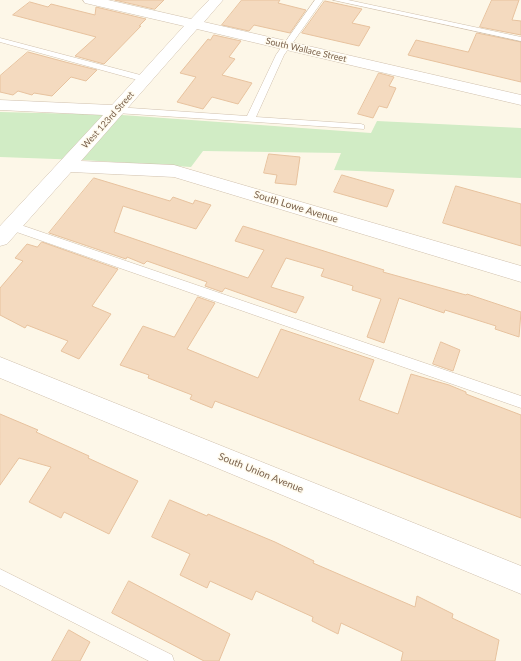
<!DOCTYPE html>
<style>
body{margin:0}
canvas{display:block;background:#fdf7e8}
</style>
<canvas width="521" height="661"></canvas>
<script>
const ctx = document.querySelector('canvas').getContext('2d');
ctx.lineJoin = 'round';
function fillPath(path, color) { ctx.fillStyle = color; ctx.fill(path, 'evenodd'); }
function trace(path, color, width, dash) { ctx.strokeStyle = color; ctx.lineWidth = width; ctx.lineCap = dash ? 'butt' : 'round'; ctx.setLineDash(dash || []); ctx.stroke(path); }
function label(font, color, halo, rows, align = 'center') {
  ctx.font = font + ' Lato,sans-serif'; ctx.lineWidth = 3; ctx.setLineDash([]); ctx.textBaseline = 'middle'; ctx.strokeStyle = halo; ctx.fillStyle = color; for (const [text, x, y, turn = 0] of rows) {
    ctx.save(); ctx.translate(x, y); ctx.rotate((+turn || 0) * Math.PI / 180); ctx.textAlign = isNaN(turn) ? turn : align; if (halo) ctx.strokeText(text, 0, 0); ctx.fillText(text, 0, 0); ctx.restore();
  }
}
const green = new Path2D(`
 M 0,112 L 122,115 L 371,133 L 377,121 L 521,128 L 521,178 L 334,170 L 341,153 L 203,151 L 191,167 L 83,160 L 0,157 Z`);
const building = new Path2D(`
 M 115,0 L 164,0 L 155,9 Z
 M 242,0 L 280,0 L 278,3 L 306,10 L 290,33 L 254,25 L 249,31 L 222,25 Z
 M 492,0 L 519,0 L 512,20 L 521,21 L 521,35 L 480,27 Z
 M 325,1 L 362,9 L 352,23 L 370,27 L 359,46 L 302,33 Z
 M 30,2 L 48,7 L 51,4 L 95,15 L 96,7 L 146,19 L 139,26 L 141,26 L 104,64 L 75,56 L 96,37 L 13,15 Z
 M 477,33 L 521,42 L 521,82 L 408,55 L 416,40 L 468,52 Z
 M 214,35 L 241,41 L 229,57 L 235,59 L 222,75 L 252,83 L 238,104 L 212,97 L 203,109 L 177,102 L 196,77 L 180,73 L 208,39 L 210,40 Z
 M 28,52 L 69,63 L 97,70 L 86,81 L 71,77 L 52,96 L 34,93 L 32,95 L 18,91 L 13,95 L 0,92 L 0,76 Z
 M 379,73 L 394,77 L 389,86 L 396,88 L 387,108 L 379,106 L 373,118 L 358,114 Z
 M 269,154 L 300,157 L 296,185 L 275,183 L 277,175 L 264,173 Z
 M 342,175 L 394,190 L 387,207 L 334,192 Z
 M 94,178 L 170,201 L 173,197 L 193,204 L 195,200 L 211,205 L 196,229 L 123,206 L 114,232 L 248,278 L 264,250 L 235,241 L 243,226 L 324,251 L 384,270 L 383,272 L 466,295 L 467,294 L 521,312 L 519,337 L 495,329 L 496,326 L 445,310 L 444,313 L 399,298 L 384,343 L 367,337 L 381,299 L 352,290 L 353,286 L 321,276 L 324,269 L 286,258 L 271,287 L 304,297 L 296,313 L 225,288 L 222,292 L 205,286 L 207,282 L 147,261 L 144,264 L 127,257 L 126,259 L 49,233 Z
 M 456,186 L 521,204 L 521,246 L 443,223 Z
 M 42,242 L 118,269 L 92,306 L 111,314 L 79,359 L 61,351 L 68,341 L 27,325 L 25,328 L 0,315 L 0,288 L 23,261 L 15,258 L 27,244 L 37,247 Z
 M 198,297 L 215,303 L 187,349 L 258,378 L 281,329 L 374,360 L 359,400 L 398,414 L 411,374 L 449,385 L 466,392 L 466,394 L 521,415 L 521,518 L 215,401 L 212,408 L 190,399 L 192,395 L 148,378 L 149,375 L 120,365 L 143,326 L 174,337 Z
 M 441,342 L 460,350 L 453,371 L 433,364 Z
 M 0,414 L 38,430 L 36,432 L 89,456 L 88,458 L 138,481 L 109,534 L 64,512 L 61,518 L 29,502 L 51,467 L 19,458 L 0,485 Z
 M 170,500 L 207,516 L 208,514 L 275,542 L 314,561 L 313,563 L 415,607 L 417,596 L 453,614 L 452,618 L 499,640 L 495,661 L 401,661 L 403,652 L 341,623 L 338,634 L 312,621 L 313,617 L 256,591 L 252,600 L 210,581 L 207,588 L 180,575 L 190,554 L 152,537 Z
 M 129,581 L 230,634 L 219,661 L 204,661 L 112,613 Z
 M 69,630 L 90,642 L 80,661 L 52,661 Z`);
const lane = new Path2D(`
 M 315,0 L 323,0 L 284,55 L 256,117 L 361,124 L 364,125 L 364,129 L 116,113 L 112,110 L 116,107 L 247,116 L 276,55 Z
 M 333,0 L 348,0 L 521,37 L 521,41 Z
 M 0,38 L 148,77 L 149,79 L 145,82 L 0,42 Z
 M 12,222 L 521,396 L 521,408 L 8,229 L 7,226 L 8,223 Z
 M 0,569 L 172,655 L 174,661 L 149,661 L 0,585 Z`);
const street = new Path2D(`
 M 83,0 L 108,0 L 191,19 L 209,0 L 223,0 L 204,22 L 521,95 L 521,105 L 197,29 L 81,161 L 174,165 L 521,266 L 521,282 L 174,177 L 71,172 L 7,244 L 0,246 L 0,226 L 103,115 L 0,110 L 0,100 L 112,105 L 184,26 L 85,3 Z
 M 0,357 L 521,566 L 521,594 L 0,378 Z`);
const farStreetnames = [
 ["South Wallace Street",306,50,13],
 ["West 123rd Street",108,120,-48]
];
const streetNames = [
 ["South Lowe Avenue",296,207,17],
 ["South Union Avenue",261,473,22]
];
fillPath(green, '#d1ecc5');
fillPath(building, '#f4dabf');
trace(building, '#e7c29e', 1);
trace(lane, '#d0c0ad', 1);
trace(street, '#d0c0ad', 1);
fillPath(lane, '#fff');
fillPath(street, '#fff');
label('9px', '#79604a', '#fffbef', farStreetnames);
label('10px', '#79604a', '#fffbef', streetNames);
</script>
